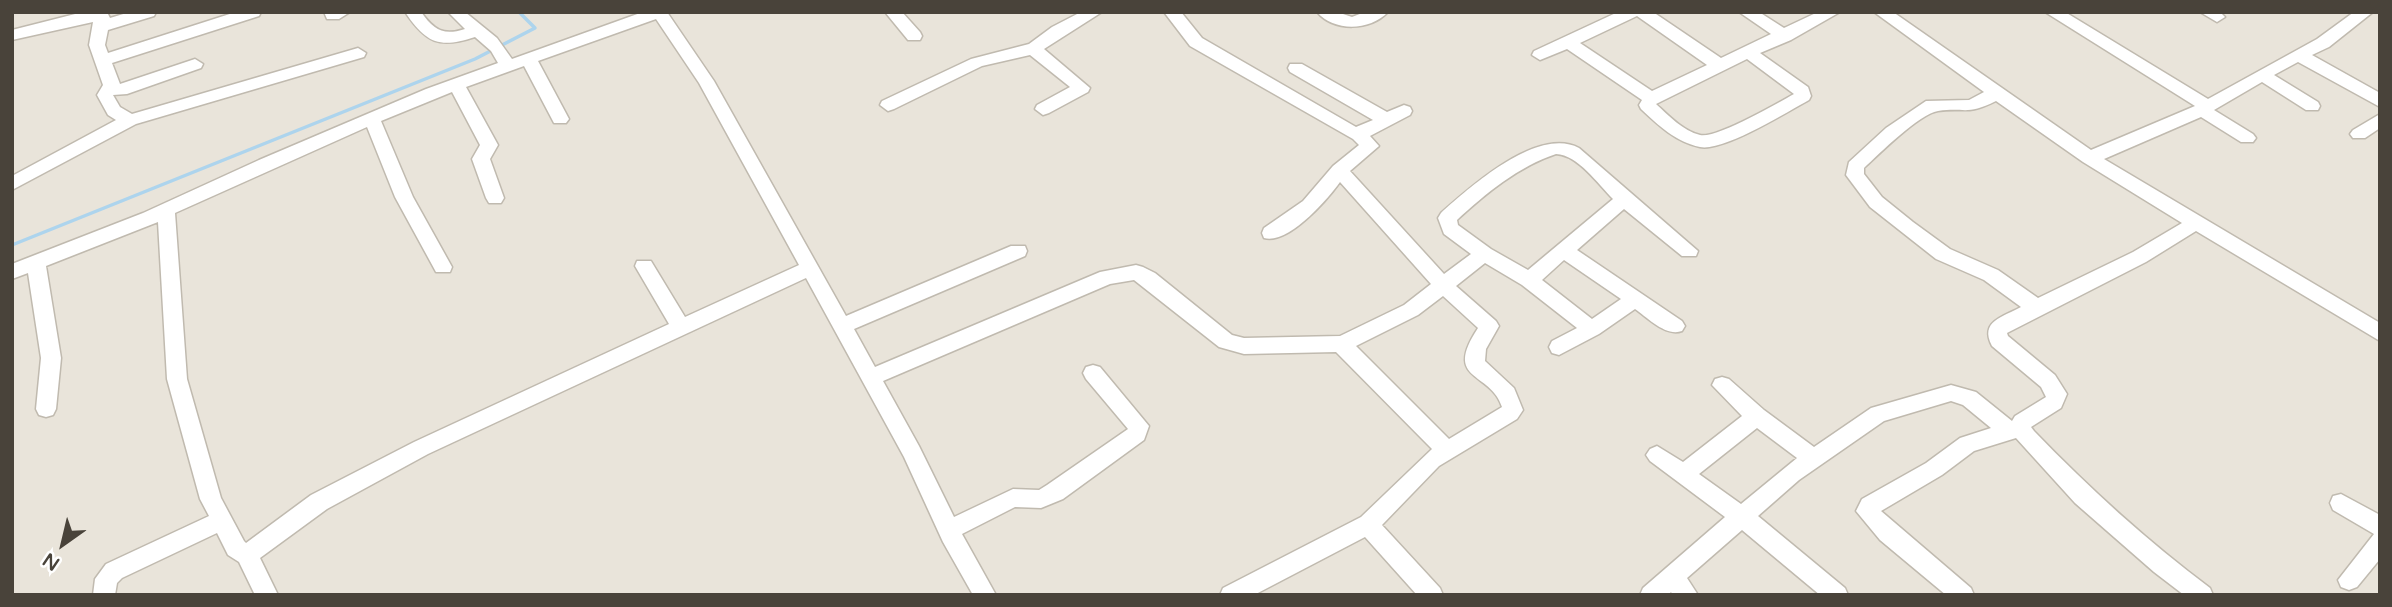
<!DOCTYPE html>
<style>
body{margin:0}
#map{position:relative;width:2392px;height:607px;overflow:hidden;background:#f5f2ec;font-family:"Varela Round",sans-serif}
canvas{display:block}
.frame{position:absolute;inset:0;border:14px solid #49433a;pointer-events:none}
.north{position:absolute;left:28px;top:509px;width:70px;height:70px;-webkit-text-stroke:5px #fff;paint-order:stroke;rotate:214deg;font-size:19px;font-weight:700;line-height:28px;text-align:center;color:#49433a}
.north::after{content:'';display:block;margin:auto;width:24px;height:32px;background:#49433a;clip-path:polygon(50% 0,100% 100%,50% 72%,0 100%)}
</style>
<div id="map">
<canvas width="2392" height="607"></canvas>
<div class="frame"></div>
<div class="north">N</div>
</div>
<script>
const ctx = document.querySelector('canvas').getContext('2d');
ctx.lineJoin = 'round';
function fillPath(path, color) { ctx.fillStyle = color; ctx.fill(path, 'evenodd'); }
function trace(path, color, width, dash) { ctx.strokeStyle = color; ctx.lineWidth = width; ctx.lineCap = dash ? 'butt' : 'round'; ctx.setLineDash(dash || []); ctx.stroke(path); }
const residential = new Path2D(`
 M 12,12 L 2380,12 L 2380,595 L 12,595 Z`);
const stream = new Path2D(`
 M 12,245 L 475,59 L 535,28 L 519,12`);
const minor = new Path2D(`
 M 83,12 L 107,12 L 110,18 L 130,12 L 156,12 L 154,16 L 108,30 L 105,45 L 108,53 L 236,12 L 261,12 L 259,16 L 112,63 L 120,84 L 195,59 L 203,64 L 201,68 L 127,94 L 113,95 L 120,107 L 132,114 L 358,48 L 366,53 L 364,57 L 136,124 L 12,190 L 12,176 L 116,120 L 108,115 L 97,95 L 103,85 L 89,45 L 93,22 L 12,40 L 12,30 Z
 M 324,12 L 350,12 L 339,19 L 327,19 Z
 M 405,12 L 421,12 C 434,30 443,36 465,29 L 448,12 L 465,12 L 497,38 L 512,59 L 643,12 L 667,12 L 714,81 L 846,316 L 1011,246 L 1025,246 L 1027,251 L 1025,256 L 854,329 L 875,367 L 1100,272 L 1136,265 L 1143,267 L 1155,273 L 1232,335 L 1244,338 L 1340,336 L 1404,305 L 1431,284 L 1340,182 C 1327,200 1288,245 1264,238 L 1262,233 L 1264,228 L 1303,201 L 1333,166 L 1359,145 L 1353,139 L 1190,46 L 1164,12 L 1181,12 L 1202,38 L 1356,127 L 1373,120 L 1290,72 L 1288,68 L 1290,64 L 1302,64 L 1387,112 L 1404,105 L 1410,107 L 1412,111 L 1410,115 L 1370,136 L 1379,146 L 1350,171 L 1444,274 L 1471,254 L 1444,234 L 1438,218 L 1441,213 C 1470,187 1538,126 1579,148 L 1698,251 L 1696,256 L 1682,256 L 1624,209 L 1577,250 L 1682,321 L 1685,326 L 1682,331 C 1666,337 1648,318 1635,309 L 1599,334 L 1559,355 L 1552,353 L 1549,347 L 1552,341 L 1577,328 L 1522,285 L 1485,263 L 1456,286 L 1496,321 L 1499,326 L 1486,349 L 1485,361 L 1514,388 L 1523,410 L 1517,419 L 1439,466 L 1382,525 L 1440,588 L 1443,595 L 1417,595 L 1365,537 L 1254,595 L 1220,595 L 1223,588 L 1361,517 L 1432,449 L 1336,352 L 1244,354 L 1219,347 L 1134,280 L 1110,284 L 883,381 L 919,446 L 954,517 L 1013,489 L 1039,490 L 1047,485 L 1128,429 L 1086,379 L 1083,373 L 1086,367 L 1093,365 L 1100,367 L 1149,426 L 1144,440 L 1063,499 L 1041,508 L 1015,507 L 962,534 L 996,595 L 973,595 L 943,542 L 904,457 L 806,278 L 428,454 L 327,509 L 260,558 L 278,595 L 255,595 L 239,562 L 228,555 L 217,533 L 122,578 L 117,583 L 115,595 L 93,595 L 95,579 L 106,564 L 209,516 L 200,499 L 167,379 L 158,222 L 46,266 L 61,358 L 56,409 L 53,415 L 46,417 L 39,415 L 36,409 L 41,358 L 28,273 L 12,279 L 12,264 L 143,213 L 259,160 L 426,89 L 498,63 L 491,51 L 475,37 C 439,49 426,43 405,12 ZM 656,19 L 699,83 L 799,265 L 685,317 L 651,261 L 637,261 L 635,266 L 669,324 L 414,442 L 311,495 L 246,543 L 244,541 L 221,498 L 187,379 L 175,213 L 367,127 L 395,197 L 436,272 L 450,272 L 452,267 L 413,197 L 381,121 L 452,92 L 480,145 L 472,159 L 486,198 L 489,203 L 501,203 L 504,198 L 490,159 L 498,145 L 466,87 L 524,66 L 554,123 L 566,123 L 569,119 L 538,61 ZM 1556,154 C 1578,155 1598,184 1613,199 L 1528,270 L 1491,249 L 1458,225 L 1457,220 C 1485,194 1519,166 1556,154 ZM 1564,260 L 1621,299 L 1592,319 L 1542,280 ZM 1443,296 L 1478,328 C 1442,382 1491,371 1502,407 L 1449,439 L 1356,346 L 1418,315 Z
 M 885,12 L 902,12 L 920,32 L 922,36 L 920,40 L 908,40 Z
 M 1081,12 L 1102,12 L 1044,49 L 1090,88 L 1088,92 L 1049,113 L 1043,115 L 1035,109 L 1037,105 L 1070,87 L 1030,55 L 982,66 L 894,109 L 888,111 L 880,105 L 882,101 L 971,59 L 1029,44 L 1052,27 Z
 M 1317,12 L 1337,12 L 1352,17 L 1365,12 L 1388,12 C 1370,31 1334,32 1317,12 Z
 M 1618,12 L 1653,12 L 1721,58 L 1771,34 L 1739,12 L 1759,12 L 1784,28 L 1818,12 L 1840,12 L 1791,40 L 1760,53 L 1808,87 L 1811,96 L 1809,100 C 1787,112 1723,152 1700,147 C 1676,142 1658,125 1641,109 L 1639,105 L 1642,100 L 1567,49 L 1540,60 L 1532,55 L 1534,51 ZM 1637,16 L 1707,65 L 1652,91 L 1580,43 ZM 1747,59 L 1794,94 C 1778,103 1716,139 1700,135 C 1683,131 1668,115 1656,104 Z
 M 1874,12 L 1893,12 L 2091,150 L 2195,106 L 2045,12 L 2065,12 L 2208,99 L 2317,39 L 2354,12 L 2373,12 L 2329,47 L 2312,55 L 2380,93 L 2380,107 L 2298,62 L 2274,75 L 2318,102 L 2320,106 L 2318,110 L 2306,110 L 2262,82 L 2214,110 L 2253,134 L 2256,138 L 2253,142 L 2241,142 L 2201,117 L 2104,159 L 2380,323 L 2380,341 L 2196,231 L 2146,262 L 2007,333 L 2008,336 L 2055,375 L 2067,394 L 2061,408 L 2031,427 L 2034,431 C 2089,488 2146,540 2210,588 L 2213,595 L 2184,595 L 2154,572 L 2075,503 L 2016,438 L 1974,451 L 1942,475 L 1881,511 L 1971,588 L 1974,595 L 1946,595 L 1880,540 L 1856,511 L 1862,499 L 1926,463 L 1960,438 L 1991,428 L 1963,405 L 1951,401 L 1884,421 L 1799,480 L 1758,516 L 1845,588 L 1848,595 L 1820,595 L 1742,530 L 1687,578 L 1698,595 L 1673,595 L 1671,592 L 1668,595 L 1640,595 L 1643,588 L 1725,517 L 1650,461 L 1646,455 L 1650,449 L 1657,446 L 1683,462 L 1742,416 L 1712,385 L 1715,379 L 1722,377 L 1729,379 L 1764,410 L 1814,447 L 1871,408 L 1951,385 L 1976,392 L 2012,421 L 2015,416 L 2046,397 L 2041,387 L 1992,346 C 1979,321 2003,317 2021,307 L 1984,280 L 1936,259 L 1870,207 L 1846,175 L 1849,162 L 1886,128 L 1926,101 L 1969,100 L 1984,92 ZM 1996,101 L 2083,162 L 2182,223 L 2133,252 L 2038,298 L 1998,270 L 1950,249 L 1913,222 L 1882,197 L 1864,174 L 1864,168 C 1879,154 1919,114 1938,111 C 1966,107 1966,116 1996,101 ZM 1757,428 L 1797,458 L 1741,504 L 1699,474 Z
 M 2200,12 L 2220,12 L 2225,17 L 2217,22 Z
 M 2380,114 L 2380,128 L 2365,138 L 2353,138 L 2350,134 L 2353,130 Z
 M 2341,494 L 2380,515 L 2380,559 L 2357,587 L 2349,590 L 2341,587 L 2338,580 L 2374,534 L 2333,510 L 2330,503 L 2333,496 Z`);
fillPath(residential, '#e9e4da');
trace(stream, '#add4ed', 3.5);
trace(minor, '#c0baaf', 3);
fillPath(minor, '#fff');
</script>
